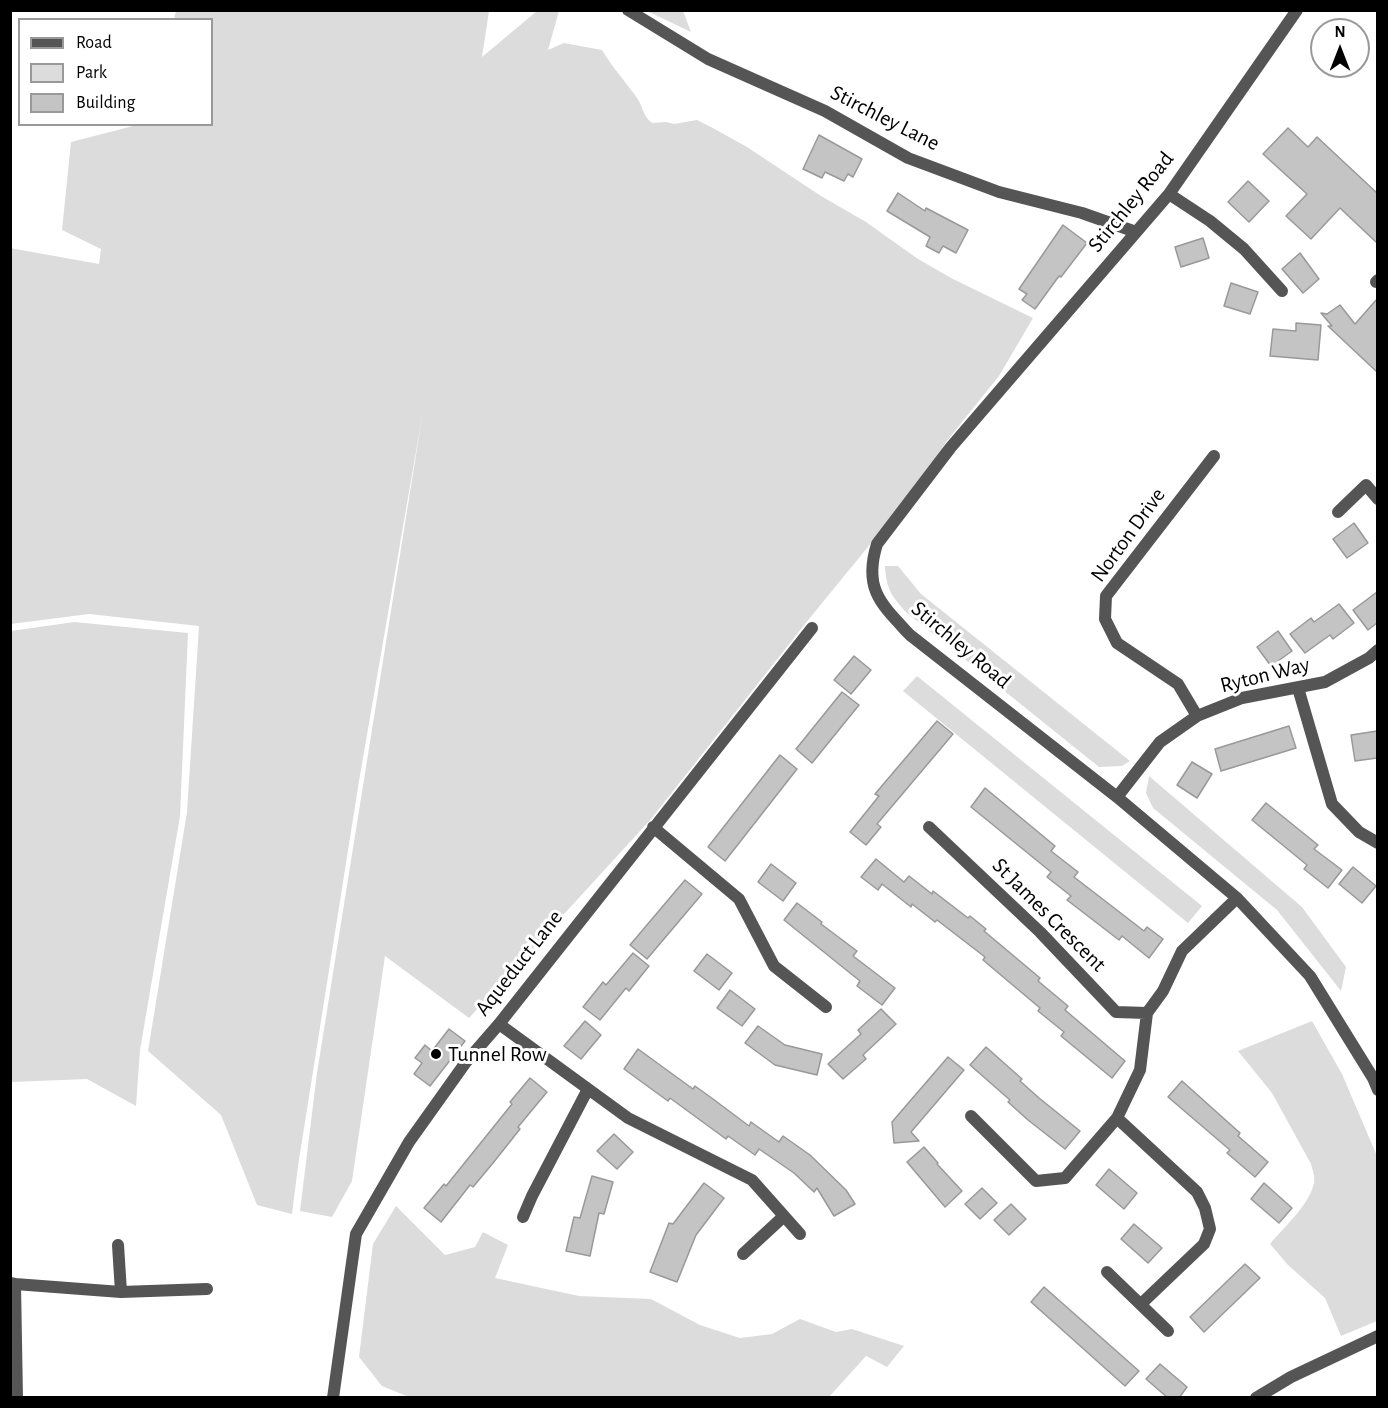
<!DOCTYPE html>
<style>
body{margin:0}
#map{position:relative;width:1388px;height:1408px;overflow:hidden;background:#fff;font-family:"Alegreya Sans",sans-serif}
canvas{display:block}
.frame{position:absolute;inset:0;border:12px solid #000;pointer-events:none}
.legend{position:absolute;left:18px;top:18px;width:195px;height:108px;box-sizing:border-box;background:#fff;border:2px solid #999;margin:0;padding:8px 10px;list-style:none;font-size:18px;color:#000}
.legend li{display:flex;align-items:center;gap:12px;height:30px}
.legend b{width:30px;border:2px solid #999}
.north{position:absolute;left:1310px;top:18px;width:60px;height:60px;box-sizing:border-box;background:#fff;border:2px solid #999;border-radius:50%;rotate:0deg;font-size:16px;font-weight:700;line-height:24px;text-align:center;color:#000}
.north::after{content:'';display:block;margin:auto;width:21px;height:27px;background:#000;clip-path:polygon(50% 0,100% 100%,50% 72%,0 100%)}
</style>
<div id="map">
<canvas width="1388" height="1408"></canvas>
<div class="frame"></div>
<ul class="legend">
<li><b style="height:8px;background:#555"></b>Road</li>
<li><b style="height:16px;background:#dcdcdc"></b>Park</li>
<li><b style="height:16px;background:#c4c4c4"></b>Building</li>
</ul>
<div class="north">N</div>
</div>
<script>
const ctx = document.querySelector('canvas').getContext('2d');
ctx.lineJoin = 'round';
function fillPath(path, color) { ctx.fillStyle = color; ctx.fill(path, 'evenodd'); }
function trace(path, color, width, dash) { ctx.strokeStyle = color; ctx.lineWidth = width; ctx.lineCap = dash ? 'butt' : 'round'; ctx.setLineDash(dash || []); ctx.stroke(path); }
function label(font, color, halo, rows, align = 'center') {
  ctx.font = font + ' "Alegreya Sans",sans-serif'; ctx.lineWidth = 6; ctx.setLineDash([]); ctx.textBaseline = 'middle'; ctx.strokeStyle = halo; ctx.fillStyle = color; for (const [text, x, y, turn = 0] of rows) {
    ctx.save(); ctx.translate(x, y); ctx.rotate((+turn || 0) * Math.PI / 180); ctx.textAlign = isNaN(turn) ? turn : align; if (halo) ctx.strokeText(text, 0, 0); ctx.fillText(text, 0, 0); ctx.restore();
  }
}
const green = new Path2D(`
 M 176,11 L 489,11 L 482,57 L 537,11 L 559,11 L 548,50 L 564,43 L 602,50 C 612,67 625,81 637,98 C 643,107 643,116 652,123 L 666,122 L 674,124 L 697,120 L 711,127 L 747,147 L 821,196 L 866,222 L 918,259 L 953,279 L 1033,318 L 999,376 L 946,442 L 925,477 L 809,619 L 651,819 L 469,1018 L 385,956 L 352,1181 L 332,1217 L 300,1211 L 317,1073 L 423,411 L 359,781 L 298,1166 L 292,1214 L 257,1205 L 221,1115 L 148,1051 L 187,812 L 199,626 L 89,614 L 11,624 L 10,248 L 99,264 L 101,249 L 62,230 L 71,142 L 137,125 L 212,124 L 212,20 L 174,19 Z
 M 646,11 L 683,11 L 691,32 L 649,12 Z
 M 885,566 L 898,566 L 921,594 L 1130,761 L 1122,766 L 1099,767 L 906,612 C 892,597 886,588 885,566 Z
 M 74,622 L 188,633 L 180,816 L 140,1050 L 136,1106 L 87,1079 L 11,1082 L 11,631 Z
 M 917,676 L 1202,906 L 1188,923 L 903,691 Z
 M 1149,776 L 1302,907 L 1346,967 L 1341,991 L 1277,910 L 1153,808 L 1146,793 Z
 M 1312,1021 L 1342,1074 L 1377,1156 L 1377,1321 L 1341,1336 L 1325,1298 L 1288,1265 L 1270,1244 C 1284,1227 1306,1208 1313,1187 C 1316,1179 1313,1171 1311,1164 L 1272,1093 L 1238,1051 Z
 M 396,1206 L 445,1255 L 475,1247 L 483,1232 L 508,1245 L 495,1278 L 579,1296 L 651,1299 L 700,1325 L 740,1338 L 772,1334 L 800,1319 L 836,1332 L 852,1329 L 904,1346 L 887,1367 L 866,1356 L 829,1397 L 409,1397 L 382,1386 L 359,1357 L 373,1244 Z`);
const building = new Path2D(`
 M 1288,128 L 1308,147 L 1317,137 L 1377,193 L 1377,243 L 1340,208 L 1311,239 L 1286,216 L 1307,194 L 1263,154 Z
 M 819,135 L 862,159 L 853,177 L 848,174 L 844,181 L 825,172 L 822,178 L 803,169 Z
 M 1248,181 L 1269,201 L 1249,222 L 1228,202 Z
 M 898,193 L 925,211 L 926,208 L 968,230 L 956,253 L 943,246 L 939,253 L 926,246 L 930,237 L 887,211 Z
 M 1063,225 L 1087,243 L 1061,277 L 1059,276 L 1035,309 L 1022,300 L 1027,294 L 1019,289 Z
 M 1203,238 L 1209,258 L 1181,267 L 1175,247 Z
 M 1300,253 L 1319,279 L 1303,293 L 1282,269 Z
 M 1231,283 L 1258,292 L 1250,314 L 1224,306 Z
 M 1377,299 L 1377,372 L 1328,326 L 1332,326 L 1321,313 L 1327,314 L 1340,305 L 1355,324 Z
 M 1296,323 L 1321,325 L 1318,360 L 1270,356 L 1273,329 L 1296,331 Z
 M 1354,523 L 1368,543 L 1347,558 L 1333,539 Z
 M 1377,592 L 1377,623 L 1368,630 L 1353,610 Z
 M 1339,604 L 1354,623 L 1333,639 L 1330,635 L 1305,653 L 1290,634 L 1311,618 L 1314,622 Z
 M 1278,631 L 1292,651 L 1271,666 L 1257,647 Z
 M 854,656 L 871,670 L 851,694 L 834,680 Z
 M 842,692 L 859,705 L 812,763 L 796,749 Z
 M 937,721 L 953,734 L 877,824 L 881,827 L 866,845 L 850,832 L 879,796 L 875,794 Z
 M 1289,726 L 1296,748 L 1221,771 L 1215,749 Z
 M 1377,731 L 1377,758 L 1355,761 L 1351,735 Z
 M 780,755 L 797,769 L 725,861 L 708,847 Z
 M 1192,762 L 1212,774 L 1197,798 L 1177,785 Z
 M 985,788 L 1055,846 L 1051,851 L 1078,872 L 1074,877 L 1144,931 L 1147,927 L 1163,939 L 1149,958 L 1122,936 L 1119,940 L 1067,900 L 1071,896 L 1047,877 L 1051,872 L 971,807 Z
 M 1266,803 L 1318,845 L 1314,849 L 1342,870 L 1328,888 L 1304,869 L 1307,865 L 1252,820 Z
 M 876,859 L 904,882 L 909,876 L 932,894 L 933,891 L 968,918 L 970,916 L 986,929 L 984,931 L 1040,978 L 1038,981 L 1068,1006 L 1065,1010 L 1125,1061 L 1112,1078 L 1061,1036 L 1064,1032 L 1038,1011 L 1040,1008 L 983,960 L 985,957 L 937,920 L 935,922 L 912,904 L 911,907 L 882,884 L 878,890 L 861,877 Z
 M 771,864 L 796,883 L 783,901 L 758,882 Z
 M 1353,867 L 1376,886 L 1362,903 L 1339,884 Z
 M 685,880 L 702,894 L 647,959 L 630,945 Z
 M 797,903 L 822,922 L 821,924 L 857,951 L 853,956 L 895,988 L 882,1005 L 857,986 L 860,981 L 784,920 Z
 M 633,953 L 649,966 L 629,991 L 626,988 L 600,1020 L 583,1007 L 603,982 L 606,985 Z
 M 707,954 L 732,973 L 719,990 L 694,971 Z
 M 730,990 L 755,1009 L 742,1026 L 717,1008 Z
 M 881,1009 L 896,1024 L 863,1055 L 866,1059 L 843,1079 L 828,1064 L 861,1034 L 858,1030 Z
 M 585,1021 L 601,1035 L 581,1059 L 564,1046 Z
 M 758,1026 L 785,1045 L 822,1054 L 817,1075 L 775,1065 L 745,1043 Z
 M 449,1029 L 465,1041 L 430,1086 L 414,1074 L 422,1063 L 415,1058 L 425,1045 L 432,1051 Z
 M 986,1047 L 1022,1079 L 1020,1081 L 1039,1098 L 1080,1131 L 1065,1149 L 1028,1120 L 1008,1102 L 1010,1100 L 970,1065 Z
 M 638,1049 L 693,1089 L 695,1086 L 713,1099 L 749,1126 L 751,1122 L 779,1142 L 783,1136 L 810,1155 L 846,1190 L 855,1204 L 834,1216 L 817,1188 L 814,1192 L 794,1173 L 759,1149 L 755,1155 L 728,1136 L 726,1139 L 670,1098 L 668,1101 L 650,1088 L 624,1069 Z
 M 948,1057 L 964,1070 L 911,1132 L 919,1141 L 894,1143 L 892,1122 Z
 M 530,1078 L 547,1092 L 518,1127 L 520,1129 L 493,1163 L 473,1187 L 470,1185 L 441,1222 L 424,1208 L 444,1184 L 446,1186 L 512,1104 L 510,1102 Z
 M 1182,1081 L 1240,1133 L 1238,1136 L 1268,1162 L 1255,1177 L 1227,1153 L 1230,1150 L 1168,1097 Z
 M 614,1134 L 633,1152 L 617,1169 L 597,1151 Z
 M 924,1147 L 938,1163 L 937,1164 L 962,1191 L 945,1207 L 907,1162 Z
 M 1109,1169 L 1137,1193 L 1124,1209 L 1096,1185 Z
 M 592,1176 L 613,1182 L 604,1214 L 599,1213 L 590,1256 L 566,1251 L 574,1217 L 580,1218 Z
 M 704,1183 L 724,1198 L 696,1235 L 677,1282 L 650,1272 L 669,1223 L 673,1224 Z
 M 1264,1183 L 1292,1208 L 1279,1223 L 1251,1199 Z
 M 982,1188 L 997,1203 L 980,1219 L 965,1204 Z
 M 1011,1204 L 1026,1219 L 1009,1235 L 994,1220 Z
 M 1134,1224 L 1162,1248 L 1148,1263 L 1121,1239 Z
 M 1245,1264 L 1260,1278 L 1204,1332 L 1190,1317 Z
 M 1044,1287 L 1139,1371 L 1125,1386 L 1031,1302 Z
 M 1160,1364 L 1187,1387 L 1179,1398 L 1168,1398 L 1146,1379 Z`);
const minor = new Path2D(`
 M 628,10 L 708,59 L 825,111 L 908,158 L 999,192 L 1082,213 L 1136,232
 M 1297,10 L 1169,194 L 951,447 L 877,544 C 863,589 881,604 910,635 L 1117,797 L 1237,898 L 1310,976 L 1373,1078 L 1378,1090
 M 1169,194 L 1210,221 L 1244,249 L 1282,291
 M 1376,282 L 1378,280
 M 1338,512 L 1366,485 L 1378,499
 M 1298,688 L 1332,804 L 1359,832 L 1378,843
 M 1197,716 L 1178,684 L 1117,643 L 1105,619 L 1106,596 L 1214,456
 M 1117,797 L 1160,742 L 1197,716 L 1242,698 L 1325,682 L 1369,658 L 1378,650
 M 653,827 L 739,899 L 774,966 L 826,1007
 M 929,827 L 1040,932 L 1116,1012 L 1147,1013 L 1163,991 L 1182,951 L 1237,898
 M 499,1024 L 628,1118 L 752,1180 L 800,1234
 M 971,1116 L 1036,1181 L 1065,1178 L 1117,1118 L 1140,1070 L 1147,1013
 M 1117,1118 L 1197,1192 L 1205,1208 L 1210,1229 L 1204,1244 L 1141,1304
 M 523,1217 L 532,1196 L 588,1089
 M 118,1245 L 121,1292
 M 743,1254 L 783,1217
 M 1107,1272 L 1168,1331
 M 10,1283 L 15,1284 L 17,1398
 M 15,1284 L 121,1292 L 207,1289
 M 333,1398 L 356,1234 L 409,1142 L 466,1062 L 499,1024 L 812,628`);
const tertiary = new Path2D(`
 M 1256,1398 L 1291,1377 L 1378,1336`);
const markers = [
 [436,1054,6,"#000"]
];
const streetNames = [
 ["Stirchley Lane",885,118,27],
 ["Stirchley Road",1131,202,-51],
 ["Norton Drive",1128,535,-54],
 ["Stirchley Road",961,645,40],
 ["Ryton Way",1265,675,-14],
 ["St James Crescent",1049,915,45],
 ["Aqueduct Lane",519,963,-52]
];
const poiNames = [
 ["Tunnel Row",448,1054]
];
fillPath(green, '#dcdcdc');
fillPath(building, '#c4c4c4');
trace(building, '#999', 1.5);
trace(minor, '#555', 12);
trace(tertiary, '#555', 12);
for (const [x, y, r, color] of markers) { const dot = new Path2D(); dot.arc(x, y, r, 0, 2 * Math.PI); ctx.fillStyle = color; ctx.fill(dot); trace(dot, '#fff', 2); }
label('22px', '#000', '#fff', streetNames);
label('22px', '#000', '#fff', poiNames, 'left');
</script>
